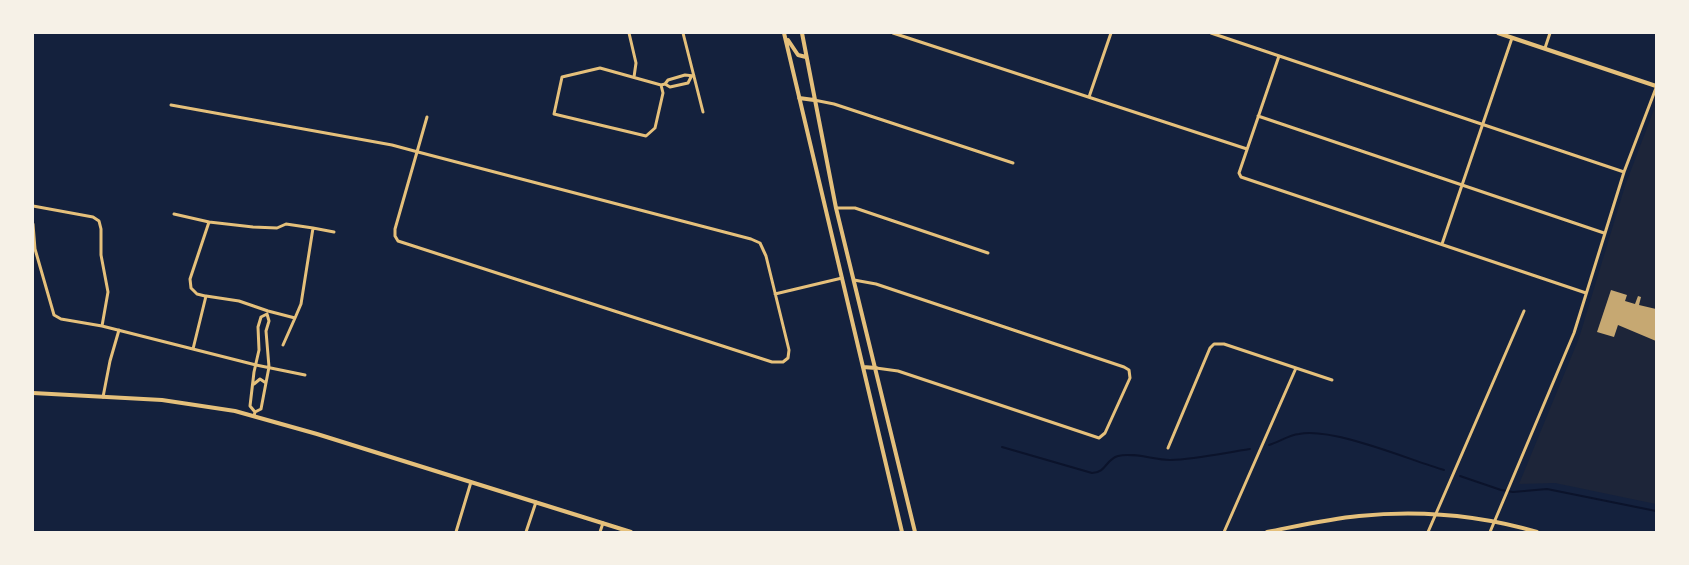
<!DOCTYPE html>
<style>
body{margin:0}
#map{position:relative;width:1689px;height:565px;overflow:hidden;background:#14213d;font-family:Helvetica,sans-serif}
canvas{display:block}
.frame{position:absolute;inset:0;border:34px solid #f6f1e7;pointer-events:none}
</style>
<div id="map">
<canvas width="1689" height="565"></canvas>
<div class="frame"></div>
</div>
<script>
const ctx = document.querySelector('canvas').getContext('2d');
ctx.lineJoin = 'round';
function fillPath(path, color) { ctx.fillStyle = color; ctx.fill(path, 'evenodd'); }
function trace(path, color, width, dash) { ctx.strokeStyle = color; ctx.lineWidth = width; ctx.lineCap = dash ? 'butt' : 'round'; ctx.setLineDash(dash || []); ctx.stroke(path); }
const green = new Path2D(`
 M 1656,104 L 1656,504 L 1555,483 L 1519,484 L 1579,338 L 1625,186 Z`);
const stream = new Path2D(`
 M 1269,445 C 1279,442 1289,435 1299,434 C 1333,427 1409,460 1444,470
 M 1002,447 L 1092,473 C 1106,473 1106,459 1118,456 C 1134,452 1154,460 1170,460 C 1197,459 1223,453 1250,449
 M 1460,476 L 1501,490 L 1513,492 L 1547,489 L 1656,511`);
const building = new Path2D(`
 M 1611,290 L 1627,295 L 1625,301 L 1635,304 L 1638,296 L 1641,297 L 1639,305 L 1656,309 L 1656,341 L 1618,325 L 1614,337 L 1597,332 Z`);
const minor = new Path2D(`
 M 629,33 L 636,63 L 634,77
 M 683,33 L 703,112
 M 893,33 L 1247,149
 M 1211,33 L 1624,172
 M 1545,48 L 1550,33
 M 1279,56 L 1239,173 L 1241,177 L 1586,293
 M 691,77 L 688,83 L 670,87 L 665,84 L 668,80 L 685,75 L 694,76
 M 661,85 L 663,93 L 655,128 L 646,136 L 554,114 L 562,77 L 600,68 L 661,85 L 665,84
 M 1089,97 L 1111,33
 M 814,100 L 834,104 L 1013,163
 M 171,105 L 392,145 L 418,152 L 751,239 L 760,243 L 766,256 L 789,350 L 788,358 L 783,362 L 772,362 L 398,241 L 395,236 L 395,229 L 427,117
 M 1258,116 L 1604,233
 M 33,206 L 93,217 L 99,221 L 101,229 L 101,255 L 108,292 L 102,326
 M 836,208 L 855,208 L 988,253
 M 174,214 L 209,222 L 253,227 L 277,228 L 286,224 L 313,228
 M 33,224 L 35,249 L 52,308 L 54,315 L 61,319 L 102,326 L 256,365 L 305,375
 M 1442,244 L 1512,38
 M 854,280 L 876,284 L 1124,367 L 1129,370 L 1130,378 L 1105,433 L 1099,438 L 898,371 L 876,368
 M 775,294 L 842,278
 M 205,296 L 197,294 L 191,288 L 190,279 L 209,222
 M 283,345 L 295,318
 M 193,349 L 206,296 L 239,301 L 268,311 L 295,318 L 301,304 L 313,228 L 334,232
 M 254,384 L 260,379 L 266,383
 M 103,397 L 110,361 L 119,330
 M 254,416 L 255,412 L 261,409 L 269,367 L 266,331 L 269,321 L 267,314 L 261,317 L 258,327 L 259,350 L 254,372 L 250,406 L 255,412
 M 1168,448 L 1210,348 L 1214,344 L 1224,344 L 1332,380
 M 456,532 L 471,482
 M 526,532 L 536,502
 M 600,532 L 603,523
 M 1224,532 L 1296,368
 M 1428,532 L 1524,311
 M 1490,532 L 1574,333 L 1624,172 L 1656,88`);
const tertiary = new Path2D(`
 M 1498,33 L 1656,86`);
const secondary = new Path2D(`
 M 784,33 L 902,532
 M 802,33 L 836,208 L 915,532
 M 788,40 L 798,55 L 806,57
 M 799,98 L 814,100
 M 863,367 L 876,368
 M 33,393 L 162,400 L 235,411 L 317,434 L 631,532
 M 1267,532 C 1298,526 1328,519 1359,516 C 1418,510 1479,515 1537,532`);
fillPath(green, '#1d2539');
trace(stream, '#0b132b', 2);
fillPath(building, '#c6a872');
trace(minor, '#e5c07b', 3);
trace(tertiary, '#e5c07b', 4);
trace(secondary, '#e5c07b', 4);
</script>
